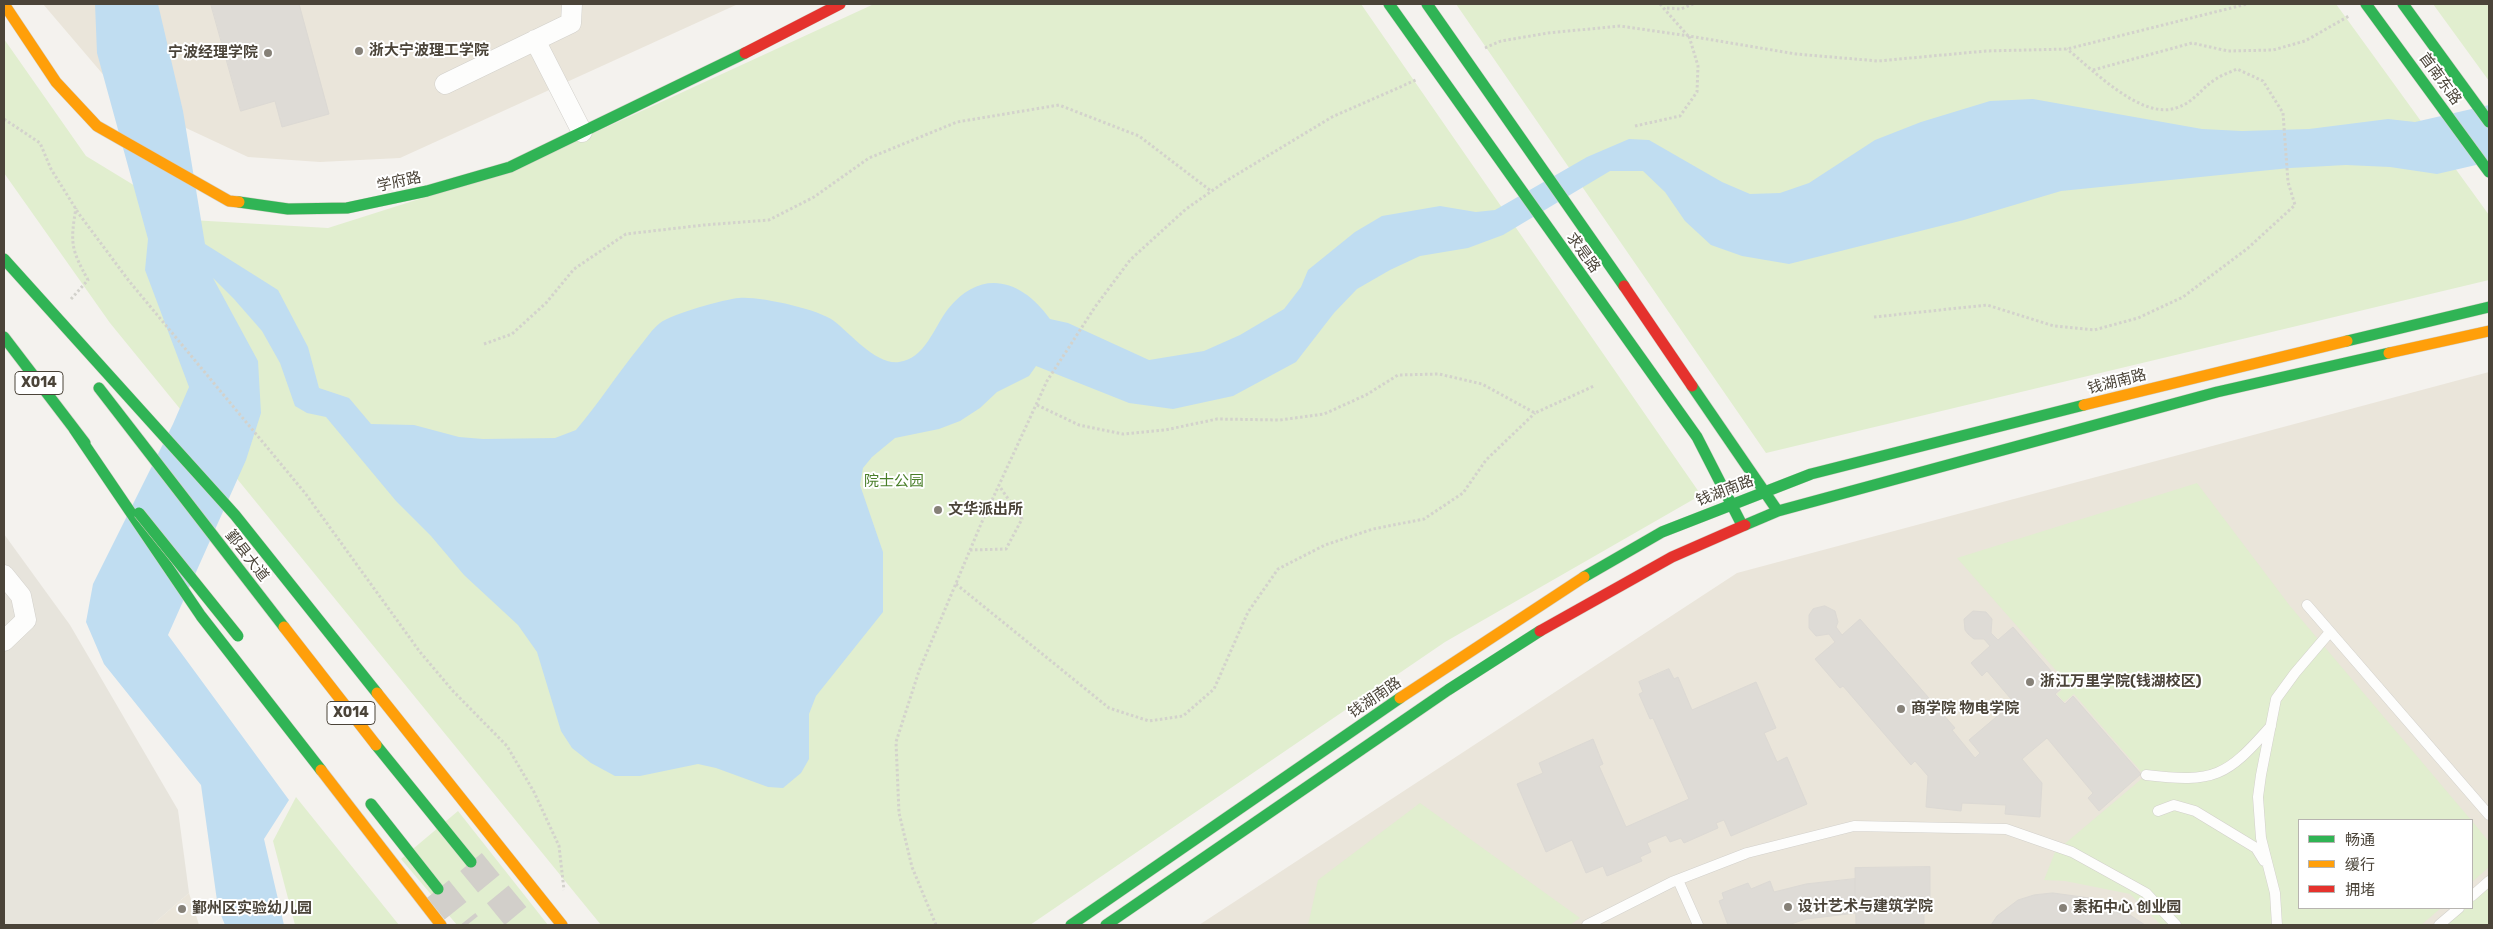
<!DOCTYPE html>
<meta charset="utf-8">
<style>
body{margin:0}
#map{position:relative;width:2493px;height:929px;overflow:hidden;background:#f4f2ee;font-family:Rubik,"Noto Sans SC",sans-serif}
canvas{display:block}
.frame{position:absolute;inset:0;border:5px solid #4b4439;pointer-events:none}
.legend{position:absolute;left:2298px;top:819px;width:175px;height:90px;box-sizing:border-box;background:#fff;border:1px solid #b7b4b0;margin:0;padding:6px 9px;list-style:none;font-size:15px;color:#4b4439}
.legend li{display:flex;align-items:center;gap:10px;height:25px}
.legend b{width:25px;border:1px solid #b7b4b0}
</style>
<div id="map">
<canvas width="2493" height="929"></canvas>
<div class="frame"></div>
<ul class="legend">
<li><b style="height:6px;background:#30b455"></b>畅通</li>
<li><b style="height:6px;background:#ff9f0a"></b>缓行</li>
<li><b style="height:6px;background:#e5322d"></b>拥堵</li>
</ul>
</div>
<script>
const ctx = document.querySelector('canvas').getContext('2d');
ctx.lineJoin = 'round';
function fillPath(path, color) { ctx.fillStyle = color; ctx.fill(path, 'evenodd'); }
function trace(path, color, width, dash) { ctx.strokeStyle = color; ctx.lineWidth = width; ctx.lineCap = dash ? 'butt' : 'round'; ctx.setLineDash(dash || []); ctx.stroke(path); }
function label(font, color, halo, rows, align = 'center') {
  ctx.font = font + ' Rubik,"Noto Sans SC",sans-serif'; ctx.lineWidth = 4; ctx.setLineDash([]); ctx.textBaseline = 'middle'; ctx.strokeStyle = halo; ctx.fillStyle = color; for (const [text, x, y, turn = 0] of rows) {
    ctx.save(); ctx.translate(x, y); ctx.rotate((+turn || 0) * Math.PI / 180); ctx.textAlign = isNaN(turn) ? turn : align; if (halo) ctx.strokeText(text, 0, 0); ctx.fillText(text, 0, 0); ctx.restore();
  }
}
const residential = new Path2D(`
 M 4,534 L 70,625 L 178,810 L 189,893 L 152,925 L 4,925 Z`);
const education = new Path2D(`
 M 43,4 L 738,4 L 400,158 L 320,162 L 248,157 L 124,99 Z
 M 2489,372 L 2489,925 L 1199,925 L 1737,573 ZM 2299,820 L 2472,820 L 2472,908 L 2299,908 Z
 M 189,893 L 199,925 L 152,925 Z`);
const green = new Path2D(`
 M 874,4 L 1361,4 L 1701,495 L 1445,642 L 1030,925 L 601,925 L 110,323 L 4,173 L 4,39 L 86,156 L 191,220 L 328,228 L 520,167 Z
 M 1456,4 L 2336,4 L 2489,215 L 2489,280 L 1766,453 Z
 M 2433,4 L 2489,4 L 2489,81 Z
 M 2197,483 L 2290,606 L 2471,820 L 2299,820 L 2299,908 L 2441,908 L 2421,925 L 2161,925 L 2130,894 L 2065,881 L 2044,880 L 2055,852 L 2145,776 L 2074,694 L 2064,702 L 2057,694 L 2068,684 L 1957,558 Z
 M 296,797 L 399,925 L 295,925 L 273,841 Z
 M 1420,803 L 1580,918 L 1570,925 L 1308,925 L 1318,880 Z
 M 458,811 L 548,925 L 457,925 L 401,859 Z
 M 2472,821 L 2489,842 L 2489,867 L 2472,882 Z
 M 2489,881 L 2489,925 L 2439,925 L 2459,908 L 2472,908 L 2472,896 Z`);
const water = new Path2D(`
 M 95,4 L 158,4 L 183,111 L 205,244 L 278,290 L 308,347 L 319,388 L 349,398 L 371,424 L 414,425 L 459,437 L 483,439 L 555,438 L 576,430 C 599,403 618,373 640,346 C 646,339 652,329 660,323 C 671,314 725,299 739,298 C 759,296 818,309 834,321 C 851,334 876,365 899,362 C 925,359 934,327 948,309 C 982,267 1022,280 1050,319 L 1068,323 L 1149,360 L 1204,351 L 1240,335 L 1284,309 L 1301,287 L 1308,270 L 1355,232 L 1382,216 L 1440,206 L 1476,212 L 1495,210 L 1587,157 L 1629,139 L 1649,140 L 1722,182 L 1750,194 L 1780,193 L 1809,183 L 1875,140 L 1921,122 L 1990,101 L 2033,99 L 2202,129 L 2242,131 L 2309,129 L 2388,119 L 2415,122 L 2489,105 L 2489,162 L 2437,174 L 2390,167 L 2346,165 L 2290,168 L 2061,191 L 1964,220 L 1789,264 L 1742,256 L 1711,245 L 1685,221 L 1665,192 L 1643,171 L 1610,171 L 1503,235 L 1468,248 L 1420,256 L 1390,270 L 1357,289 L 1334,313 L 1296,362 L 1233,396 L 1173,409 L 1129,403 L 1036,366 L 1029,376 L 997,392 L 980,408 L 960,421 L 939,429 L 895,438 L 872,457 L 863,468 L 860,485 L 883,552 L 883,612 L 816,696 L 809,714 L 809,759 L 801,773 L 783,788 L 768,787 L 716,768 L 698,764 L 640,776 L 615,776 L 591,763 L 572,748 L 561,731 L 537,652 L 518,625 L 464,575 L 431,536 L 396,501 L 326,417 L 307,413 L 295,406 L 280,363 L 262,331 L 234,299 L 213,278 L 258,361 L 261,413 L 246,460 L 168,635 L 289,800 L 264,839 L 284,925 L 225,925 L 218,908 L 201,785 L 104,664 L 86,622 L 93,584 L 173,424 L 189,387 L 145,270 L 148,239 L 97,53 Z`);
const building = new Path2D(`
 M 211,4 L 299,4 L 329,114 L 282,127 L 275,101 L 241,111 Z
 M 1825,606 L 1835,611 L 1838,622 L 1836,627 L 1842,635 L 1860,619 L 1955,728 L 1952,730 L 1975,758 L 1980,753 L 1969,740 L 2008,707 L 2011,711 L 2017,706 L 1987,671 L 1982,676 L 1971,663 L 1990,646 L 1984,639 L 1974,639 L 1968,634 L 1965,630 L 1964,619 L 1973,611 L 1986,612 L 1992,619 L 1991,633 L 1998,640 L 2013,627 L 2064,686 L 2055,694 L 2065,704 L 2073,696 L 2141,774 L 2099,811 L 2088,798 L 2093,793 L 2047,738 L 2022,759 L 2042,783 L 2040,817 L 2005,814 L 2006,805 L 1962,803 L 1961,811 L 1926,807 L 1928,776 L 1915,761 L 1911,765 L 1843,686 L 1840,688 L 1815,659 L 1835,642 L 1829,634 L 1816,636 L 1809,628 L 1809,615 L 1813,609 Z
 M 1669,669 L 1674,679 L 1678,677 L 1692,710 L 1756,682 L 1776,728 L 1764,733 L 1777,762 L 1787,757 L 1807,804 L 1731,836 L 1724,820 L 1716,823 L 1718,828 L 1684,843 L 1681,838 L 1670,842 L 1666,835 L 1647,843 L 1651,852 L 1640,857 L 1642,861 L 1607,876 L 1603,866 L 1586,873 L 1572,840 L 1546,852 L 1517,784 L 1543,773 L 1539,763 L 1593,739 L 1603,764 L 1599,766 L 1626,827 L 1689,799 L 1653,718 L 1650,719 L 1639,694 L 1643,692 L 1639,682 Z
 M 1930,867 L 1930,913 L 1924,913 L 1924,925 L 1856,925 L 1855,868 Z
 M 1855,879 L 1856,913 L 1806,919 L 1788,925 L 1728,925 L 1719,901 L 1724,899 L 1722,893 L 1748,883 L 1751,889 L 1770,881 L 1774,892 L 1806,884 Z
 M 2053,893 L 2097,899 L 2124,911 L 2145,925 L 1991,925 L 1997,916 L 2018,900 L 2034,895 Z`);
const primaryTunnel = new Path2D(`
 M 471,862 L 523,925
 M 438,889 L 467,925`);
const path = new Path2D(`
 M 1660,4 L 1688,36
 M 1667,8 L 1681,9 L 1693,4
 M 1485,48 L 1501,41 L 1548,33 L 1620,26 L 1689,36
 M 2093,70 L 2192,43 L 2228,51 L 2273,50 L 2305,41 L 2349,16
 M 4,119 L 40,143 L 51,169 L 79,214 L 129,281 L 305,493 L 420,652 L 453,691 L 507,746 L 534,792 L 559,846 L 564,890
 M 1635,126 L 1680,116 L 1697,92 L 1698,66 L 1689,36 L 1796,54 L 1878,61 L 1986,51 L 2067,49 L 2247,4
 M 71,299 L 88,280 C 71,249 70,243 76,208
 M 1874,317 L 1987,305 L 2054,326 L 2094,330 L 2138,318 L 2183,297 L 2248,248 L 2295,205 L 2288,182 L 2283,113 L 2263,81 L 2237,69 C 2230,72 2222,75 2216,79 C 2201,88 2195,102 2176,108 C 2141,120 2092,69 2067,49
 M 484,344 L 512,334 L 546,303 L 574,269 L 626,234 L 704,225 L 769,220 L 814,197 L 869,158 L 957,122 L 1059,105 L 1139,136 L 1211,191
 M 1037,405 L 1079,425 L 1123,434 L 1165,430 L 1217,419 L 1280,420 L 1324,414 L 1366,395 L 1398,375 L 1439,374 L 1482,384 L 1535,413 L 1594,386
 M 970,550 L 1006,549 L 1022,519 L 1000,487
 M 956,584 L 1109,708 L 1149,721 L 1183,716 L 1214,689 L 1248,612 L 1278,569 L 1325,545 L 1373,529 L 1424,519 L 1463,493 L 1486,460 L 1535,413
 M 936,925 L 912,867 L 899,813 L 896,742 L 919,671 L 981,524 L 1047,381 L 1095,307 L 1130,260 L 1186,209 L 1226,181 L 1332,117 L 1416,80`);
const lane = new Path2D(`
 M 2307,605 L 2489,815
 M 2146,775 C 2215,783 2226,777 2271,726
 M 2158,811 L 2174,805 L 2195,811 L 2256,848 L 2264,861
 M 1678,880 L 1698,925
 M 2472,896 L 2489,881
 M 1587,925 L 1672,882 L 1747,853 L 1854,826 L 2006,829 L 2072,852 L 2146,893 L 2176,925
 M 2277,925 L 2275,893 L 2261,838 L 2258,797 L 2261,775 L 2276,699 L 2295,673 L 2330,632
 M 2439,925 L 2459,908`);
const street = new Path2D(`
 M 535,40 L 582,132
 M 445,84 L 571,23 L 572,4
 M 4,575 L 21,596 L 26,620 L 4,641`);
const fast = new Path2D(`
 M 1389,4 L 1697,437 L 1742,525
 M 1427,4 L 1624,286
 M 2366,4 L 2489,172
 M 2403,4 L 2489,122
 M 239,202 L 288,209 L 347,208 L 427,191 L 510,167 L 745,53
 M 4,259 L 235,515 L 377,693
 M 4,337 L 85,443
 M 2347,341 L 2489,307
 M 1692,386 L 1777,510
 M 99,388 L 284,627
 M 74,429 L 201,616 L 321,770
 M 1745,525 L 1778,511 L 2217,392 L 2389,353
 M 1584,577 L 1662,532 L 1811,474 L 2084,405
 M 376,745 L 471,862
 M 371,804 L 438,889
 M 1071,925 L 1400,698
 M 1106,925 L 1448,690 L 1540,631`);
const slow = new Path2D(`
 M 4,4 L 56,82 L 97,126 L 229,201 L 239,202
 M 2389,353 L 2489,331
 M 2084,405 L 2347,341
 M 284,627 L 376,745
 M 377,693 L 562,925
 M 1400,698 L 1584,577
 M 321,770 L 441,925`);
const jam = new Path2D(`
 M 745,53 L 840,4
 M 1624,286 L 1692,386
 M 1540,631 L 1672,557 L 1745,525`);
const fastBridge = new Path2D(`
 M 139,513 L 238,636`);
const markers = [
 [359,51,5,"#868178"],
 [268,53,5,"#868178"],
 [938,510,5,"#868178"],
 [2030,682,5,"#868178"],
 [1901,709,5,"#868178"],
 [1788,907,5,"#868178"],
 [2063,908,5,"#868178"],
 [182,909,5,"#868178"]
];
const shields = [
 [39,383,48],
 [351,713,48]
];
const shieldNames = [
 ["X014",39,383],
 ["X014",351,713]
];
const poiNames = [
 ["浙大宁波理工学院",369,51],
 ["宁波经理学院",258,53,"right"],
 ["文华派出所",948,510],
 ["浙江万里学院(钱湖校区)",2040,682],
 ["商学院 物电学院",1911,709],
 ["设计艺术与建筑学院",1798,907],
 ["素拓中心 创业园",2073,908],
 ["鄞州区实验幼儿园",192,909]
];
const streetNames = [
 ["首南东路",2440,79,54],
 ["学府路",399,182,-12],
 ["求是路",1583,253,54],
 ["钱湖南路",2117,382,-14],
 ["钱湖南路",1725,491,-21],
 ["鄞县大道",247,556,52],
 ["钱湖南路",1375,698,-34]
];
const parkNames = [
 ["院士公园",894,482]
];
fillPath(residential, '#e7e4dc');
fillPath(education, '#eae5da');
fillPath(green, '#e1eecf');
fillPath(water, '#c0ddf1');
fillPath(building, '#dedbd6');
trace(building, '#dcd9d4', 1);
trace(primaryTunnel, '#d2cfca', 28, [28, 14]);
trace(lane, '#d2d0cb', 11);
trace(street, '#d2d0cb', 21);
trace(fast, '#d3cfc5', 12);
trace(slow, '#d3cfc5', 12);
trace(jam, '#d3cfc5', 12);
trace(path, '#d3d2cc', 3, [2.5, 2.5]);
trace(lane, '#fdfdfc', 10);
trace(street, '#fdfdfc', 20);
trace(fast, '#30b455', 11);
trace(slow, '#ff9f0a', 11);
trace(jam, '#e5322d', 11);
trace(fastBridge, '#d6cebb', 12, []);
trace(fastBridge, '#30b455', 11);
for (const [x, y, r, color] of markers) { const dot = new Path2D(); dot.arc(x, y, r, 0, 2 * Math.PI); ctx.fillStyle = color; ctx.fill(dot); trace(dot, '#fff', 2); }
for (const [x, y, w] of shields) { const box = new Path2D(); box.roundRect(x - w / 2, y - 11.5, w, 23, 4); ctx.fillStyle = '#fff'; ctx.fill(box); trace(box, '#4b4439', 1); }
label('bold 14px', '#4b4439', null, shieldNames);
label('bold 15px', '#4b4439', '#fff', poiNames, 'left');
label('15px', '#4b4439', '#fff', streetNames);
label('15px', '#4a7f2a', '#fff', parkNames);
</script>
